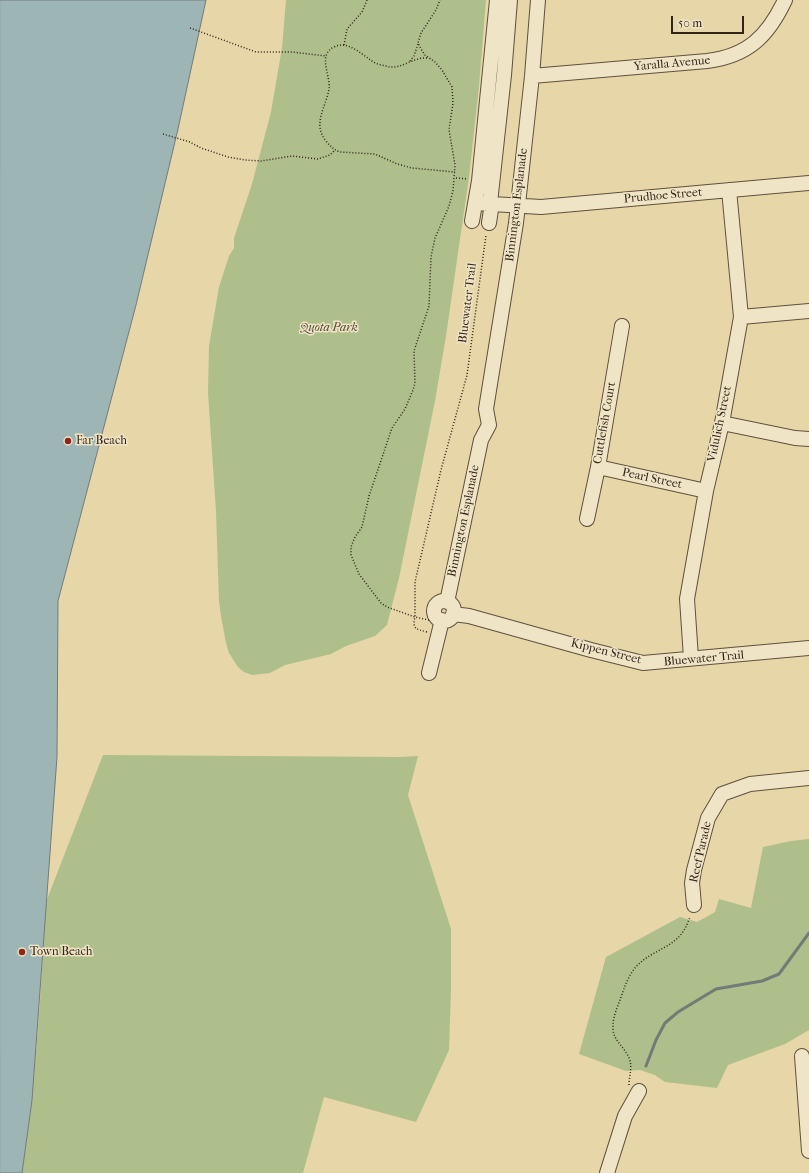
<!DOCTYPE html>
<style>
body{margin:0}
#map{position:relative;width:809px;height:1173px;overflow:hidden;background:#e6d6a8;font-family:"IM FELL French Canon",serif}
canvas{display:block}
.scale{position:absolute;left:671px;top:16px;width:73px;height:18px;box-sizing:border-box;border:2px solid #332318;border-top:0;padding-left:5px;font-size:12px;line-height:14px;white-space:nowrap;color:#332318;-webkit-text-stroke:3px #efe4c6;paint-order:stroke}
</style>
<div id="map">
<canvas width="809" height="1173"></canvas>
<div class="scale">50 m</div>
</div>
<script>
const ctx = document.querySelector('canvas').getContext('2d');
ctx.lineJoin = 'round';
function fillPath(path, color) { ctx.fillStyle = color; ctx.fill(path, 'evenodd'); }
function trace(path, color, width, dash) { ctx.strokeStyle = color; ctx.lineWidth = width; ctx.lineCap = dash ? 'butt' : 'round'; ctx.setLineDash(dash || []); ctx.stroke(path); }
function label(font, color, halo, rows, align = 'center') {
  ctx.font = font + ' "IM FELL French Canon",serif'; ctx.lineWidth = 3; ctx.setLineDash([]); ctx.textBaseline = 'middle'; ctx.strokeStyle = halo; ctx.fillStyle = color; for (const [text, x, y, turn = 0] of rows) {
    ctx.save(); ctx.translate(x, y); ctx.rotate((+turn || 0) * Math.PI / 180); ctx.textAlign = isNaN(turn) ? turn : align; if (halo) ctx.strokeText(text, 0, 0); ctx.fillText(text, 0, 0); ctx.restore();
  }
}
const green = new Path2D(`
 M 286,0 L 486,0 L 479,86 L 469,177 L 446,336 L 435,401 L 399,578 L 387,625 L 375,636 L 346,646 L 331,654 L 285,665 L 270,673 L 252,675 L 244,672 L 238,667 L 229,653 L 226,643 L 221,616 L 219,601 L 216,511 L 208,393 L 209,346 L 219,287 L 229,256 L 234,248 L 234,238 L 252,184 L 271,112 L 282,48 Z
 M 103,755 L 400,757 L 418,756 L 408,795 L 451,929 L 451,990 L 449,1050 L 416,1122 L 324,1097 L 303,1173 L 22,1173 L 32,1100 L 40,1002 L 46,902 Z
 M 809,839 L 809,1030 L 785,1044 L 728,1065 L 717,1088 L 665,1082 L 655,1075 L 640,1070 L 626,1071 L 579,1054 L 606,957 L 680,917 L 697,922 L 715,912 L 719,899 L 751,908 L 763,847 L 791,841 Z`);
const water = new Path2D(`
 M 0,0 L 206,0 L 178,129 L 136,305 L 58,601 L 57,757 L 32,1100 L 22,1173 L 0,1173 Z`);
const stream = new Path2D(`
 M 646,1066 L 656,1040 L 665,1023 L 678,1012 L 716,989 L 762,981 L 779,974 L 809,933`);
const path = new Path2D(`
 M 190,28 L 256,52 L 292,52 L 326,56
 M 344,45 L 347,29 L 362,12 L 367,0
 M 427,58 C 412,57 400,71 386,66 C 381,65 376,64 372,61 C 361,54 348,40 334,47 C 317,55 331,76 329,89 C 326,107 312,124 326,141 C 330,146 334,150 340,152 L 375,154 L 397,164 L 412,168 L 455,172
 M 410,61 L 414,56 L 418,44
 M 163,134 L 190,142 L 201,148 L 228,157 L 245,160 L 261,161 L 292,156 L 318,159 L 330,155 L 335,150
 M 456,178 L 468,179
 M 429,620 L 415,617 L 415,582 L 441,470 L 467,375 L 486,235
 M 427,632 C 416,629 412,629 415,617 L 387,607 L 381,603 L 359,574 L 351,555 L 351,547 L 355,537 L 362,527 L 369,496 L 392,428 L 405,409 L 413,390 L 415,383 L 414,351 L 429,306 L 431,257 L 435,238 L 449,206 L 453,191 L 455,165 L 449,130 L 453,103 L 452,87 L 442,70 L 435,62 L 425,55 L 421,49 L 418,43 L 421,33 L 436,10 L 440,0
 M 629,1085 C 629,1075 633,1067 629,1058 C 624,1046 612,1040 613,1026 C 613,1017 617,1008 620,1000 C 625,986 629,972 640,963 C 653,951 672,947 682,933 C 686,928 688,922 690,917`);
const minor = new Path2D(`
 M 532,76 L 707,61 C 748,56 768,36 785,0
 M 476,203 L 541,207 L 809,183
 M 490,203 L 504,75 L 510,0
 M 472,221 L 479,181 L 497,0
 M 489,223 L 492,203
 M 741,317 L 809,311
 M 722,423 L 795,438 L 809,439
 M 598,467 L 706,491
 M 587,519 L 598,467 L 622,326
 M434 611a10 10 0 1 1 20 0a10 10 0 1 1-20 0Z
 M 447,602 L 481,440 L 489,425 L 486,409 L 516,223 L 532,76 L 538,0
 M 453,614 L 469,616 L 591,650 L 643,663 L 809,648
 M 691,658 L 687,599 L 706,491 L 722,423 L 741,317 L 729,190
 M 429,673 L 442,620
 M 694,905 L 692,883 L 694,870 L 708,818 L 722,794 L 750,784 L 809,778
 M 802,1056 L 809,1151
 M 607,1173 L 625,1116 L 639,1091`);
const markers = [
 [68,441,4,"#8f2418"],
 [22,952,4,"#8f2418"]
];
const streetNames = [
 ["Yaralla Avenue",672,64,-5],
 ["Prudhoe Street",663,196,-5],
 ["Binnington Esplanade",517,205,-83],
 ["Bluewater Trail",468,303,-83],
 ["Cuttlefish Court",605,423,-80],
 ["Vidulich Street",720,424,-78],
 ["Pearl Street",652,479,12],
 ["Binnington Esplanade",464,521,-78],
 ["Kippen Street",606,652,14],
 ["Bluewater Trail",704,659,-5],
 ["Reef Parade",701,852,-77]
];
const parkNames = [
 ["Quota Park",329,328]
];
const poiNames = [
 ["Far Beach",76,441],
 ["Town Beach",30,952]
];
fillPath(green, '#aebf8c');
fillPath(water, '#9db6b5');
trace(water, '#737b76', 1);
trace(stream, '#737b76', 3);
trace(minor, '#60503c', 16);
trace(path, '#332318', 1.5, [1, 2]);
trace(minor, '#efe4c6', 14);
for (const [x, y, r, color] of markers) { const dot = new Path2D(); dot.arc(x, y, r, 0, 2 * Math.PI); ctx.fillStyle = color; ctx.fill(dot); trace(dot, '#efe4c6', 1.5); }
label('12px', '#332318', '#efe4c6', streetNames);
label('italic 12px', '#524a35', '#efe4c6', parkNames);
label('12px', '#332318', '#efe4c6', poiNames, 'left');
</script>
